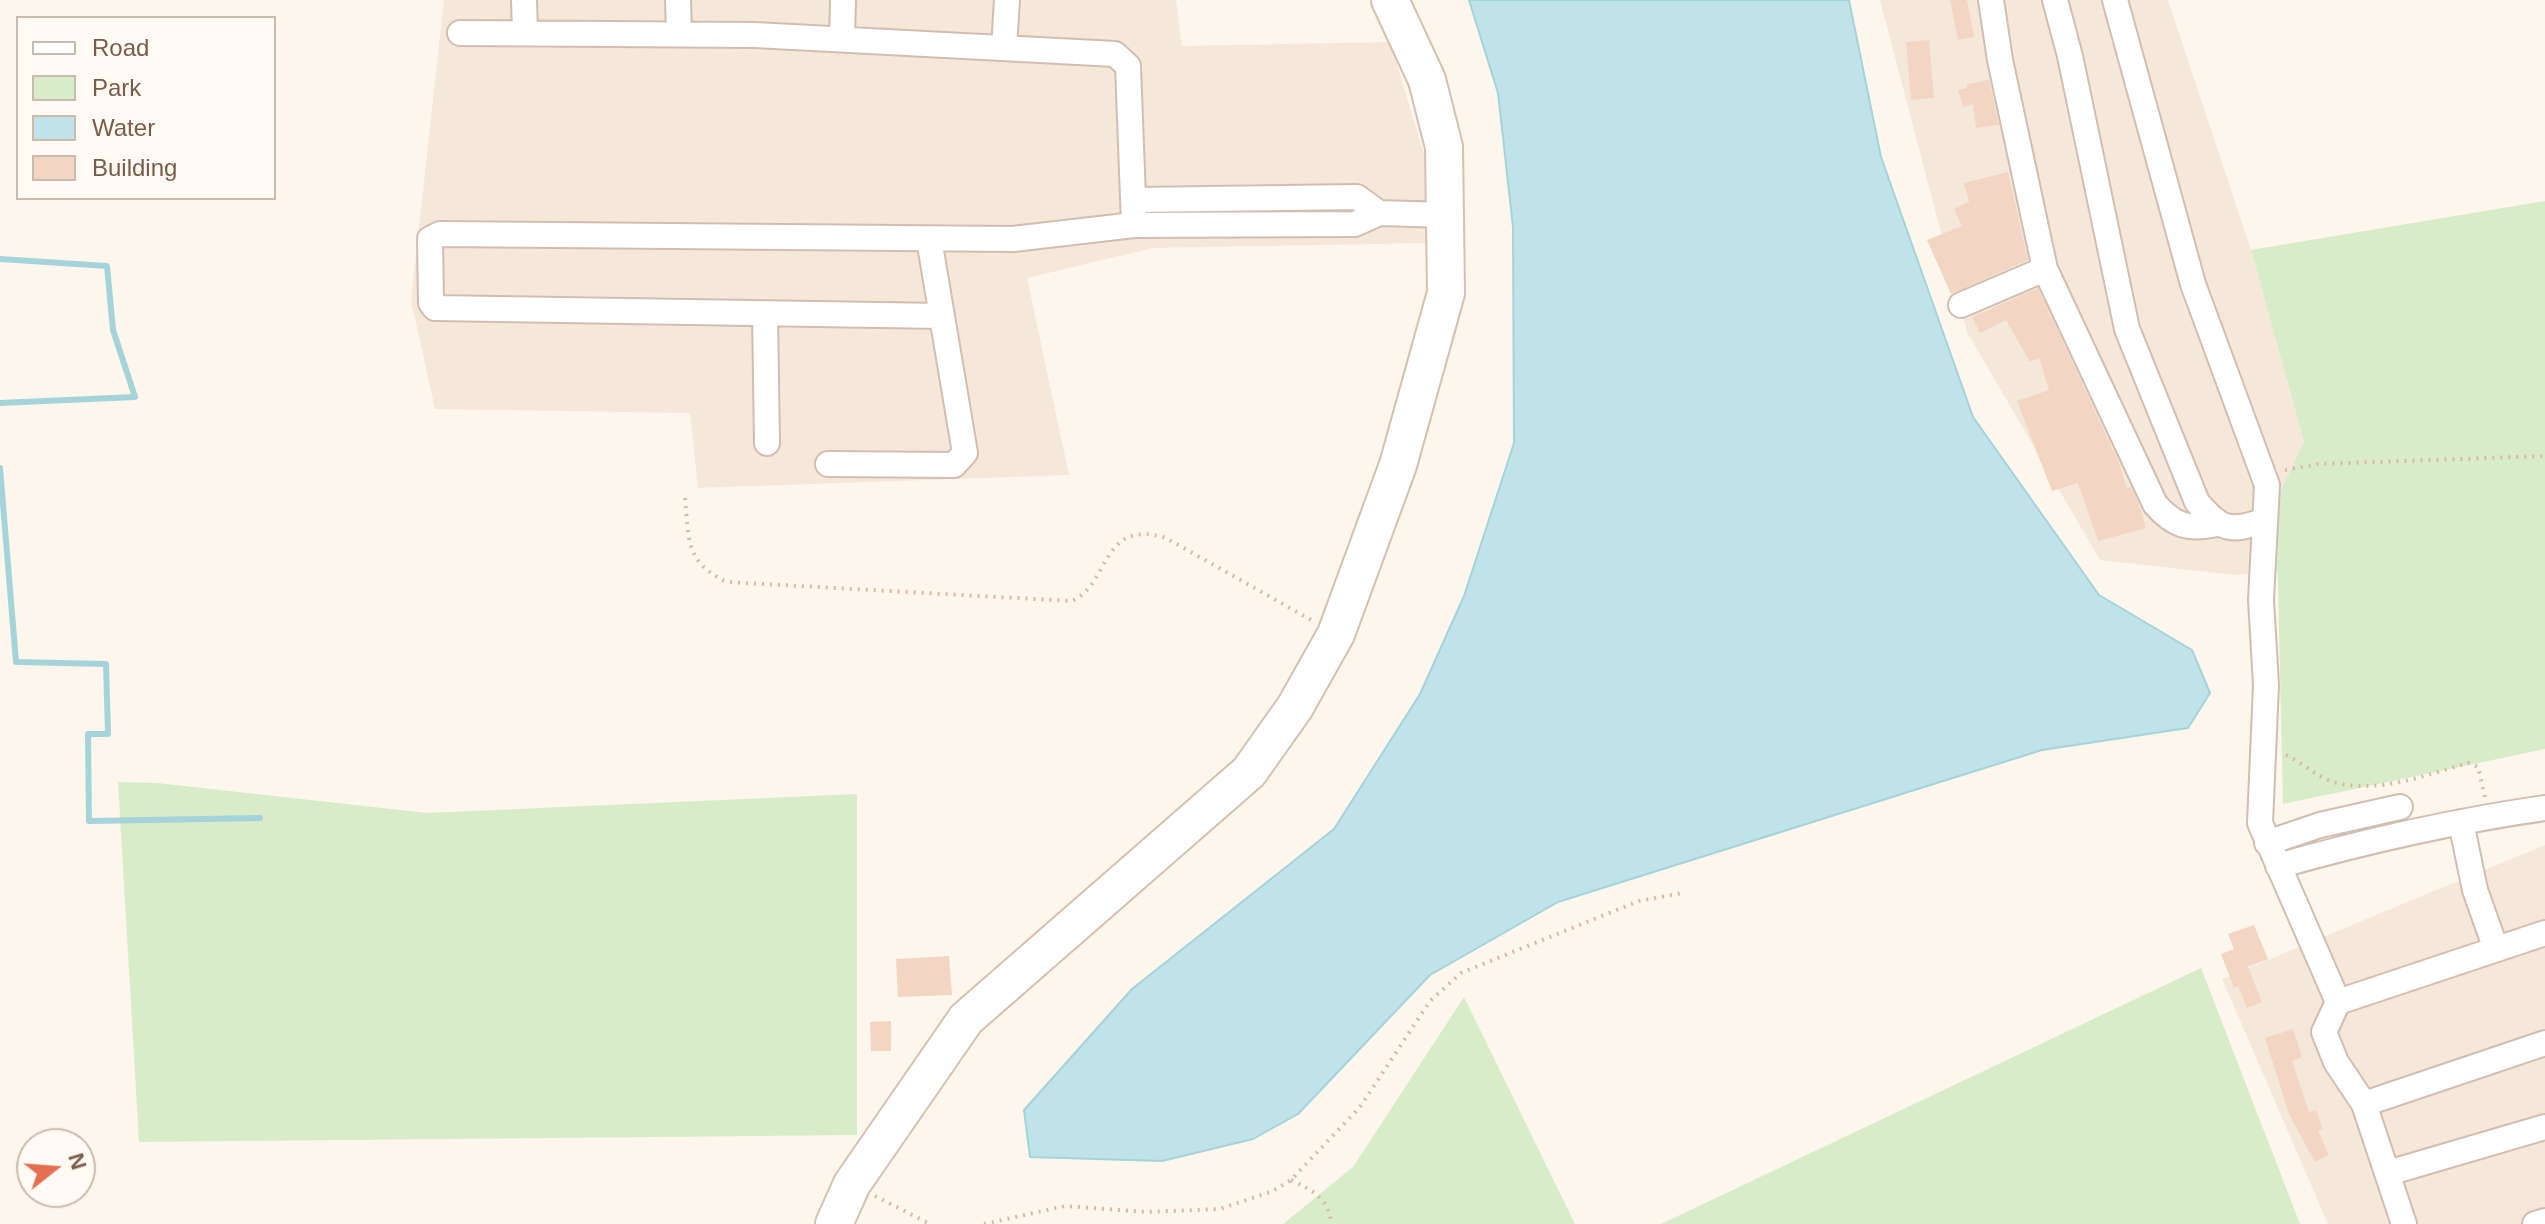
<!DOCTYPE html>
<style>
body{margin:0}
#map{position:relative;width:2545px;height:1224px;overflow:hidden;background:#fdf6ec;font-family:Helvetica,sans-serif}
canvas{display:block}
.legend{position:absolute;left:16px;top:16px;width:260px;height:184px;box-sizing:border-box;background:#fffaf3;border:2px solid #cabbb1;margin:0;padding:10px 14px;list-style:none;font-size:24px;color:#7a5c4d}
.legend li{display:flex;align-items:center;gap:16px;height:40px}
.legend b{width:40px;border:2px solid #cabbb1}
.north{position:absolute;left:16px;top:1128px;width:80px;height:80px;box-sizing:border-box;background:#fffaf3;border:2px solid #cabbb1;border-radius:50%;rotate:73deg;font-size:22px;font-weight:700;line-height:32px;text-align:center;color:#7a5c4d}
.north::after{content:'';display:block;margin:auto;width:28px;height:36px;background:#e76f51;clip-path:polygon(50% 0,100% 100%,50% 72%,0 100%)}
</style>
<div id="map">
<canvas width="2545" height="1224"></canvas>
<ul class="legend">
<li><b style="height:10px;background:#fff"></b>Road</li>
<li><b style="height:22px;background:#d8ecc9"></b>Park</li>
<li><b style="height:22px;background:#bfe3e8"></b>Water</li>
<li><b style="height:22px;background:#f3d5c3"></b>Building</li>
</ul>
<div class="north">N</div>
</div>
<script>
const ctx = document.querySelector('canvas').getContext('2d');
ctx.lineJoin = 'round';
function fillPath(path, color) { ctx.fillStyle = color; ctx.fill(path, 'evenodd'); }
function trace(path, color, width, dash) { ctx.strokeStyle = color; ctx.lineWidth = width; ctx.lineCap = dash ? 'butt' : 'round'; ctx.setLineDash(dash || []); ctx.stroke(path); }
const residential = new Path2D(`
 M 444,0 L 1176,0 L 1182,46 L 1390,42 L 1428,167 L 1430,243 L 1153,248 L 1027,278 L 1069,475 L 698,488 L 690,413 L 435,409 L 411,300 Z
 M 1880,0 L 2168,0 L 2251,250 L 2304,442 L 2276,500 L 2278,572 L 2235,575 L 2100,560 L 1967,332 Z
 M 2545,845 L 2545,1224 L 2328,1224 L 2222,979 Z`);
const green = new Path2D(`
 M 2545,201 L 2545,749 L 2283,804 L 2276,500 L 2304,442 L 2251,250 Z
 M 118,782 L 157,783 L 427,813 L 857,794 L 857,1135 L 139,1142 Z
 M 2201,968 L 2300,1224 L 1661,1224 Z
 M 1464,997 L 1575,1224 L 1283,1224 L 1353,1167 Z`);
const water = new Path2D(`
 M 1469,0 L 1849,0 L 1881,157 L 1973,417 L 2099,595 L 2192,650 L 2210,693 L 2188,728 L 2042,750 L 1558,902 L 1430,975 L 1298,1114 L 1253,1139 L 1162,1161 L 1030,1157 L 1024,1110 L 1132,989 L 1334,829 L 1420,694 L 1464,596 L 1514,443 L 1513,227 L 1498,93 Z`);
const stream = new Path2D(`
 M 0,259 L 107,266 L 113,330 L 135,397 L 0,403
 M 0,468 L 16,662 L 106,664 L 108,734 L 88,734 L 89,821 L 260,818`);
const building = new Path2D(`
 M 1950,0 L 1967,0 L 1974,37 L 1958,40 Z
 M 1929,40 L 1934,98 L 1911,100 L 1906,42 Z
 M 1989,80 L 1999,125 L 1976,128 L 1973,104 L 1963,107 L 1958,90 L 1967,88 L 1967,84 Z
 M 2008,172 L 2028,260 L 1951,294 L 1927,240 L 1962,226 L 1954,209 L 1969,202 L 1964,183 Z
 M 2038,288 L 2118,461 L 2127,488 L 2131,487 L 2141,510 L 2146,528 L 2098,541 L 2078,483 L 2052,491 L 2017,401 L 2049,390 L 2039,358 L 2030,362 L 2006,320 L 1980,333 L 1972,317 Z
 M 2254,925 L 2268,959 L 2248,967 L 2262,1002 L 2247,1008 L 2238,986 L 2234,988 L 2221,954 L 2234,949 L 2228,934 Z
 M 949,956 L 952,995 L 898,997 L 896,959 Z
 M 891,1021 L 891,1051 L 871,1051 L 870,1022 Z
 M 2293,1029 L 2302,1057 L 2292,1061 L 2309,1112 L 2316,1110 L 2323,1129 L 2318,1130 L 2329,1155 L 2315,1162 L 2289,1114 L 2265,1038 Z`);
const path = new Path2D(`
 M 2285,470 L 2318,464 L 2545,456
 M 685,498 C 689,539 685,563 727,582 L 1071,601 C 1110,587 1100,517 1166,538 L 1313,621
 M 2286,755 C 2303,763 2316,777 2334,782 C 2378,795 2427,774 2469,763 L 2478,767 L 2485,797
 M 1291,1180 C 1313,1191 1329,1198 1331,1224
 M 875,1196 L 930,1224
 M 984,1224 L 1065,1206 L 1146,1212 L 1220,1209 L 1273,1191 L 1291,1180 L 1360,1107 L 1430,1001 L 1461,973 L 1639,901 L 1682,893`);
const street = new Path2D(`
 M 524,0 L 525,32
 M 678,0 L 679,34
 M 1991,0 L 2000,60 L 2045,269 L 2155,504 C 2174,526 2188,530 2216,524
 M 2055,0 L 2070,56 L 2127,329 L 2197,502 C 2221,530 2230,533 2265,520
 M 2115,0 L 2193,284 L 2267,485 L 2261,600 L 2266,685 L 2260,823 L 2338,1002 L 2545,933
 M 460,33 L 755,35 L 1115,54 L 1128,66 L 1134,225
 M 842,39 L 843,0
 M 1004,48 L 1007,0
 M 1134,200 L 1357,197 L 1379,213
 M 1961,305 L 2045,269
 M 765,314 L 767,443
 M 942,316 L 435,308 L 431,303 L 430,239 L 440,234 L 1013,239 L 1134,225 L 1355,224 L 1379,213 L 1447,215
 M 828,464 L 954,465 L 965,453 L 929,239
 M 2461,822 L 2475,890 L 2496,949
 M 2267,843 L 2320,825 L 2400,807
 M 2278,866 C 2366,841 2454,821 2545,808
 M 2338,1002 L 2324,1032 L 2336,1062 L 2364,1104 L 2404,1224
 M 2364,1104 L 2545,1043
 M 2388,1173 L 2545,1127
 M 2535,1224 L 2545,1221`);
const secondary = new Path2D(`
 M 834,1224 L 852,1184 L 966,1019 L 1249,772 L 1295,707 L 1336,634 L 1398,465 L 1446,293 L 1444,147 L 1427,80 L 1390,0`);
fillPath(residential, '#f5e8da');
fillPath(green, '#d8ecc9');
fillPath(water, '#bfe3e8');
trace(water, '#a5d3da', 2);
trace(stream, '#a5d3da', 6);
fillPath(building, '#f3d5c3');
trace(street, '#d1beb0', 28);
trace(secondary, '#d6c0b0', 40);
trace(path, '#d9b8a5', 4, [2, 6]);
trace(street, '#fff', 24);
trace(secondary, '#fff', 36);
</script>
